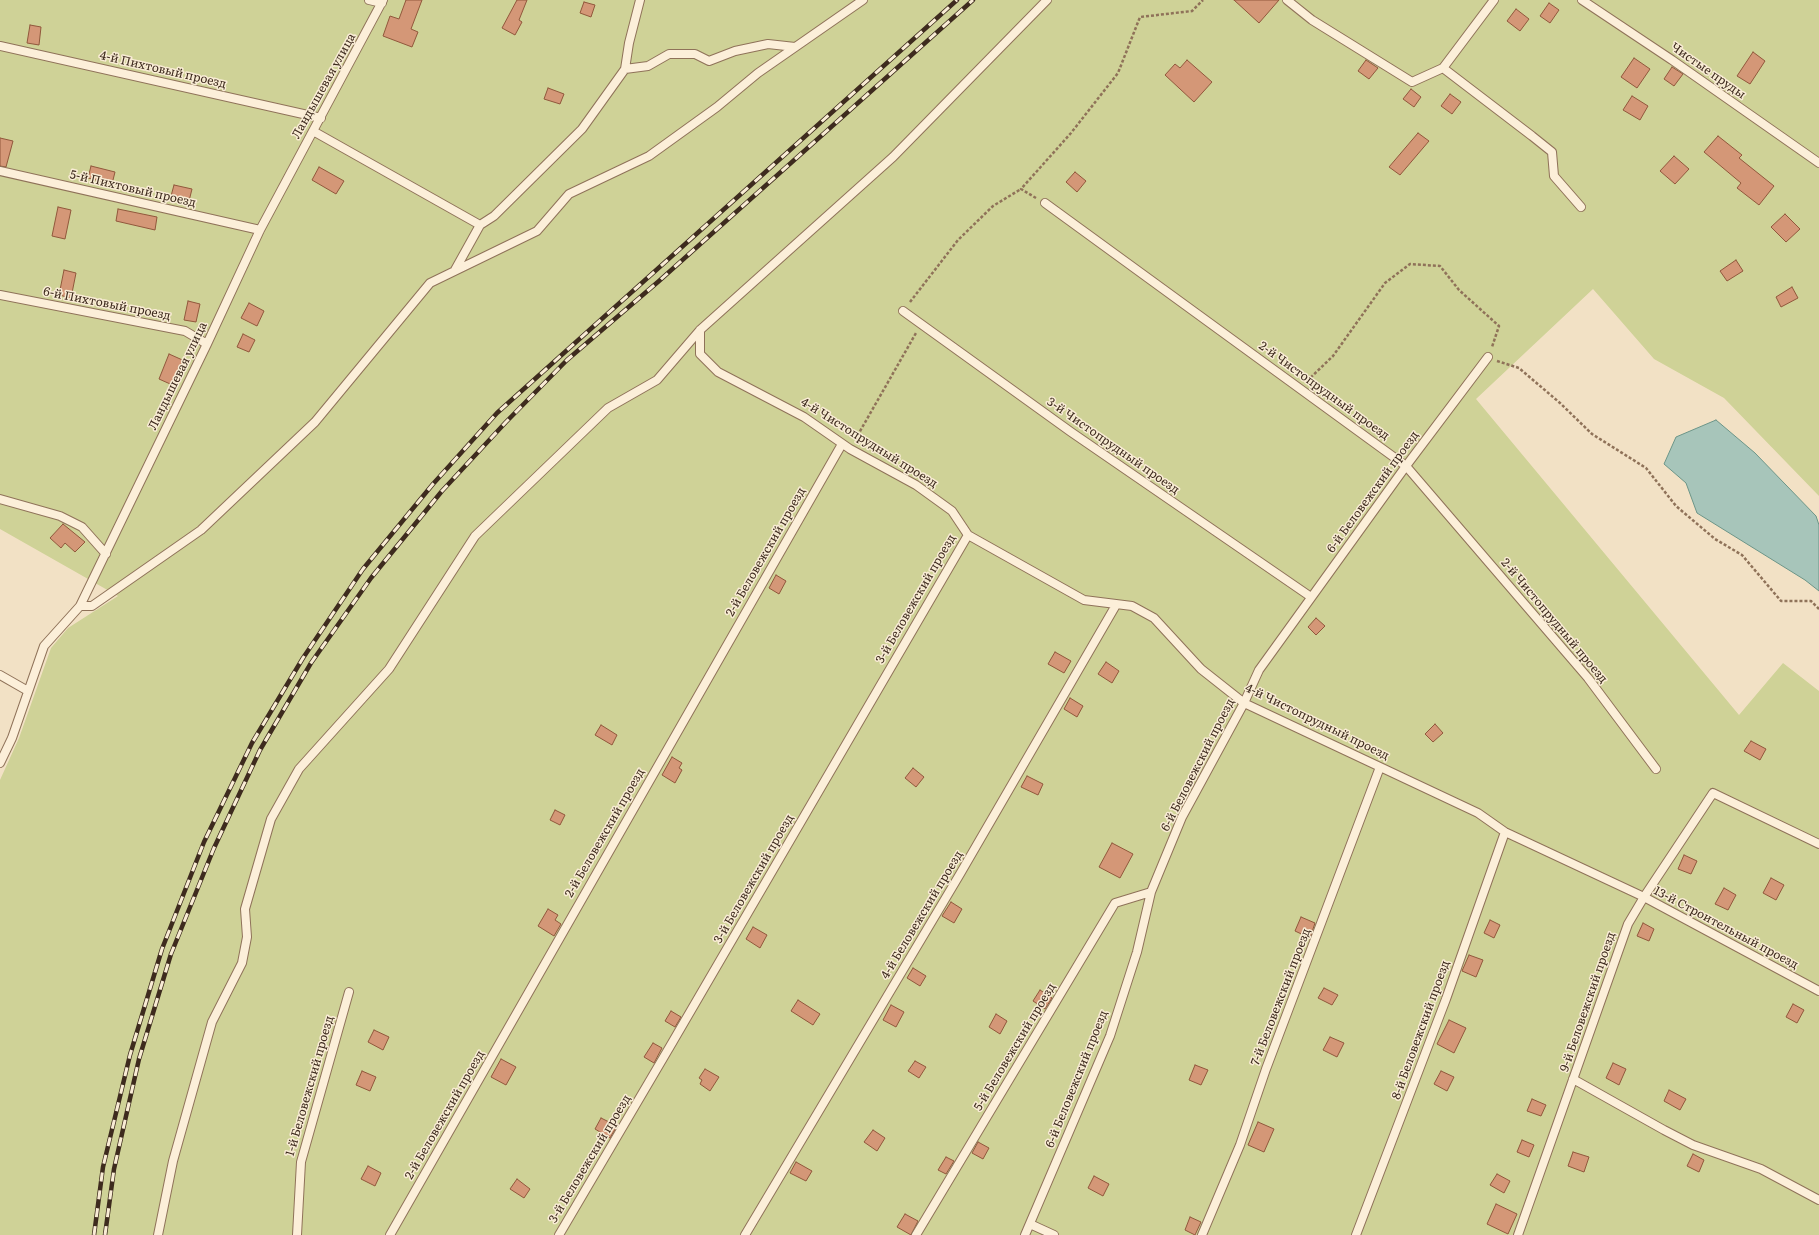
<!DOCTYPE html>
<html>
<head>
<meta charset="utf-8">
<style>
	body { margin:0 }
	canvas { display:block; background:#f2e1c5 }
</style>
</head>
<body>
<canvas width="1819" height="1235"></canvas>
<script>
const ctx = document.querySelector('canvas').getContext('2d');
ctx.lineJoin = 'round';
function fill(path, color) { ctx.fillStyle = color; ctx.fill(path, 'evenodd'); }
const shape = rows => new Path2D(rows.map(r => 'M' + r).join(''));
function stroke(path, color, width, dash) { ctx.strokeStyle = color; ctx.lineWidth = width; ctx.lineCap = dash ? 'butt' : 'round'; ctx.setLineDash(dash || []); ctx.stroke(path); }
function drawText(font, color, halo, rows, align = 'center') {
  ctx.font = font + ' Literata,serif'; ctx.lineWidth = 3; ctx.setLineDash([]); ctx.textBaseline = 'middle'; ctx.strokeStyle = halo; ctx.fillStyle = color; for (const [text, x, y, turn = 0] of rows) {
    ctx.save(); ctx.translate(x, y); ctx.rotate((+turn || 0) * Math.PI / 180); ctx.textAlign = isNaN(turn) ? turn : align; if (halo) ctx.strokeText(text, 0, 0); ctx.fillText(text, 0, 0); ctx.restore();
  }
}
const green = shape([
	[0,0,1819,0,1819,496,1724,398,1654,359,1593,289,1476,399,1739,715,1783,663,1819,691,1819,1235,0,1235,0,780,19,738,51,648,68,628,118,596,0,529]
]);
const water = shape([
	[1716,420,1755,453,1816,516,1819,525,1819,591,1805,580,1697,513,1686,483,1664,464,1676,437,1716,420]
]);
const building = shape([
	[406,0,422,0,411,29,418,32,412,47,383,36,390,16,399,19,406,0],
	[517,0,527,0,519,20,522,22,515,35,502,28,517,0],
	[1234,0,1279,0,1259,23,1234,0],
	[584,2,595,5,591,17,580,13,584,2],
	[1549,3,1559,10,1550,23,1540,16,1549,3],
	[1516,9,1529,19,1520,31,1507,21,1516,9],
	[30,25,41,27,39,45,27,43,30,25],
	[1753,52,1765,61,1750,84,1737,76,1753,52],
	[1634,58,1650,69,1637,88,1621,77,1634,58],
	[1187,60,1212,82,1194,102,1165,75,1175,64,1180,68,1187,60],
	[1366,60,1378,68,1369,79,1358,71,1366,60],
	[1672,67,1683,74,1674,86,1664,79,1672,67],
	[548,88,564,94,560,104,544,99,548,88],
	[1411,89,1421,97,1414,107,1403,99,1411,89],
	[1450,94,1461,102,1452,114,1441,106,1450,94],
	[1632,96,1648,106,1640,120,1623,110,1632,96],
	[1418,133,1429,141,1400,175,1389,167,1418,133],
	[1718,136,1742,155,1739,158,1774,186,1759,205,1737,188,1741,183,1704,152,1718,136],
	[0,138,13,141,6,167,0,166,0,138],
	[1674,156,1689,169,1675,184,1660,171,1674,156],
	[91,166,115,172,112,184,88,178,91,166],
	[319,167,344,181,336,194,312,180,319,167],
	[1075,172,1086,181,1077,192,1066,182,1075,172],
	[174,185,192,189,189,201,171,196,174,185],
	[58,207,71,210,65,239,52,236,58,207],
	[118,209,157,217,155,230,116,221,118,209],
	[1785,214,1800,229,1786,242,1771,227,1785,214],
	[1736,260,1743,271,1727,281,1720,271,1736,260],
	[64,270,76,273,71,298,59,295,64,270],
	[1792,287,1798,298,1781,307,1776,297,1792,287],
	[188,301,200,304,196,322,184,320,188,301],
	[249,303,264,311,257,326,241,318,249,303],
	[243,334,255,340,249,352,237,347,243,334],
	[169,354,187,362,177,387,159,379,169,354],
	[63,524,85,542,75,552,65,543,61,548,50,538,63,524],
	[776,575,786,581,779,594,769,588,776,575],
	[1316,618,1325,626,1316,635,1308,627,1316,618],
	[1055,652,1071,661,1064,673,1048,664,1055,652],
	[1106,662,1119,671,1112,683,1098,674,1106,662],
	[1070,698,1083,706,1077,717,1064,709,1070,698],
	[1435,724,1443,733,1433,742,1425,734,1435,724],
	[601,725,617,735,612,745,595,735,601,725],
	[1751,741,1766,749,1760,760,1744,751,1751,741],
	[672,757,682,763,679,768,682,770,675,783,662,775,672,757],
	[913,768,924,777,916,787,905,778,913,768],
	[1027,776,1043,784,1038,795,1021,787,1027,776],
	[555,810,565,815,560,825,550,820,555,810],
	[1112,843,1133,854,1120,878,1099,867,1112,843],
	[1684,855,1697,861,1691,874,1678,869,1684,855],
	[1771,878,1784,885,1776,900,1763,893,1771,878],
	[1724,888,1736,895,1728,910,1715,904,1724,888],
	[951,902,962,909,954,923,942,916,951,902],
	[548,909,558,915,555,920,561,924,554,936,538,926,548,909],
	[1301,917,1315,923,1310,938,1295,931,1301,917],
	[1490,920,1500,925,1494,938,1484,933,1490,920],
	[1643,923,1654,929,1649,941,1637,936,1643,923],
	[753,927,767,935,760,948,746,939,753,927],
	[1469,955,1483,960,1476,977,1462,971,1469,955],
	[913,968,926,976,920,986,907,978,913,968],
	[1324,988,1338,995,1332,1005,1318,998,1324,988],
	[1040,990,1052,998,1045,1009,1033,1001,1040,990],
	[798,1000,820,1014,813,1025,791,1011,798,1000],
	[1793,1004,1804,1010,1797,1023,1786,1017,1793,1004],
	[891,1005,904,1012,896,1027,883,1020,891,1005],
	[671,1011,681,1017,675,1027,665,1021,671,1011],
	[996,1014,1007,1021,1000,1034,989,1027,996,1014],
	[1449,1020,1466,1028,1454,1053,1437,1044,1449,1020],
	[374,1030,389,1037,383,1050,368,1042,374,1030],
	[1330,1037,1344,1043,1337,1057,1323,1050,1330,1037],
	[653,1043,662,1048,654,1063,644,1057,653,1043],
	[501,1059,516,1067,506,1085,491,1077,501,1059],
	[915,1061,926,1067,919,1078,908,1071,915,1061],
	[1613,1063,1626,1069,1619,1085,1606,1078,1613,1063],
	[1195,1065,1208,1070,1201,1085,1189,1080,1195,1065],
	[705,1069,719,1077,710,1091,700,1084,702,1080,699,1078,705,1069],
	[362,1071,376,1077,370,1091,356,1085,362,1071],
	[1441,1071,1454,1077,1447,1091,1434,1084,1441,1071],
	[1669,1090,1686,1099,1680,1110,1664,1101,1669,1090],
	[1532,1099,1546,1105,1541,1116,1527,1111,1532,1099],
	[601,1118,617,1126,610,1138,595,1129,601,1118],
	[1258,1122,1274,1129,1264,1152,1248,1145,1258,1122],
	[873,1130,885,1138,877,1151,864,1142,873,1130],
	[1522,1140,1534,1145,1529,1157,1517,1152,1522,1140],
	[978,1142,989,1148,983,1159,972,1153,978,1142],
	[1573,1152,1589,1157,1584,1172,1568,1166,1573,1152],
	[1693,1154,1704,1160,1699,1172,1687,1166,1693,1154],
	[946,1157,954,1161,946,1174,938,1170,946,1157],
	[796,1162,812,1171,806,1181,790,1173,796,1162],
	[368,1166,381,1173,375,1186,361,1179,368,1166],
	[1497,1174,1510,1181,1504,1193,1490,1185,1497,1174],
	[1094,1176,1109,1184,1103,1196,1088,1188,1094,1176],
	[517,1179,530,1189,524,1198,510,1189,517,1179],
	[1496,1204,1517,1214,1508,1234,1487,1224,1496,1204],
	[905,1214,918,1221,911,1235,897,1227,905,1214],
	[1190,1217,1201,1222,1195,1235,1185,1230,1190,1217]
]);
const path = shape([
	[1036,198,1021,189,1071,133,1118,73,1140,17,1192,11,1203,0],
	[910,302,958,240,993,206,1021,189],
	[1497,361,1519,368,1560,403,1592,434,1646,468,1676,506,1715,539,1742,555,1781,601,1811,601,1819,609],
	[1307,381,1333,356,1385,283,1410,264,1440,266,1459,290,1499,326,1492,347],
	[855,440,916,333]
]);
const service = shape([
	[369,0,382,3],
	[1287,0,1312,20,1412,82,1443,68,1532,136,1552,152,1554,176,1581,207],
	[1582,0,1672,60,1819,163],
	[0,46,321,118],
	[1443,68,1494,0],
	[625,69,648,66,669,54,695,54,709,61,735,51,768,44,795,47],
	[313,131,480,225,455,270],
	[0,171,260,230],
	[1045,203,1406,466,1588,678,1656,769],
	[480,225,494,216,582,129,625,69,629,43,640,0],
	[0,295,185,331,207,344],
	[903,311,1071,432,1311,597],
	[700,330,700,354,718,372,804,417,850,449,916,485,952,511,968,535,1084,600,1132,606,1154,618,1201,669,1244,703,1478,813,1505,832,1644,897,1819,991],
	[0,499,60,516,82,527,106,554],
	[80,606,92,606,201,530,315,422,430,283,537,231,569,194,649,156,717,107,758,73,863,0],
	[0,675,28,691],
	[0,763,12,738,44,646,80,606,207,344,260,230,383,0],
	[1573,1079,1664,1130,1693,1145,1761,1169,1819,1200],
	[1030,1224,1054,1235],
	[158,1235,173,1161,212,1022,242,963,247,937,245,909,271,819,299,769,389,669,475,536,608,408,657,380,700,330,893,157,1047,0],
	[297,1235,301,1162,349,992],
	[390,1235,842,444],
	[559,1235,672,1043,968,535],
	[745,1235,960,874,1116,605],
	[916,1235,1115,903,1151,892],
	[1025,1235,1110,1036,1137,952,1151,892,1182,817,1244,703,1259,670,1406,466,1488,357],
	[1202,1235,1240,1145,1266,1069,1380,767],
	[1356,1235,1446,999,1505,832],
	[1518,1235,1628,924,1644,897,1713,793,1819,844]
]);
const rail = shape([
	[94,1235,103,1167,130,1055,162,949,204,842,252,743,303,658,363,569,433,484,497,413,957,0],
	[105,1235,114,1169,139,1059,171,954,214,848,260,750,311,663,371,578,442,491,506,422,567,360,659,281,973,0]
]);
const streetNames = [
	["4-й Пихтовый проезд",163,70,13],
	["Чистые пруды",1708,71,35],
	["Ландышевая улица",324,86,-61],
	["5-й Пихтовый проезд",133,189,13],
	["6-й Пихтовый проезд",107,304,11],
	["Ландышевая улица",178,376,-64],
	["2-й Чистопрудный проезд",1324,391,36],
	["4-й Чистопрудный проезд",869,443,32],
	["3-й Чистопрудный проезд",1113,446,35],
	["6-й Беловежский проезд",1373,492,-54],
	["2-й Беловежский проезд",766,552,-60],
	["3-й Беловежский проезд",916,599,-60],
	["2-й Чистопрудный проезд",1554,621,50],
	["4-й Чистопрудный проезд",1317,722,26],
	["6-й Беловежский проезд",1198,765,-63],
	["2-й Беловежский проезд",605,833,-60],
	["3-й Беловежский проезд",754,879,-60],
	["4-й Беловежский проезд",922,915,-59],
	["13-й Строительный проезд",1726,928,28],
	["7-й Беловежский проезд",1281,997,-69],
	["9-й Беловежский проезд",1588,1002,-71],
	["8-й Беловежский проезд",1421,1030,-70],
	["5-й Беловежский проезд",1015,1047,-59],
	["6-й Беловежский проезд",1077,1079,-68],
	["1-й Беловежский проезд",310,1086,-74],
	["2-й Беловежский проезд",445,1115,-60],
	["3-й Беловежский проезд",590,1159,-59]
];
fill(green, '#cfd297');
fill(water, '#a7c5ba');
stroke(water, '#6c9588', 1);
fill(building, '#d49777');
stroke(building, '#91583c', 1);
stroke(service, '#8f7259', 10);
stroke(path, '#8f7259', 2.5, [3, 2]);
stroke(service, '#fcefd9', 8);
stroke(rail, '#3e2b1e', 4.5);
stroke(rail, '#f9ecd5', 3, [9]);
drawText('12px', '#3e2b1e', '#f9ecd5', streetNames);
</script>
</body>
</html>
